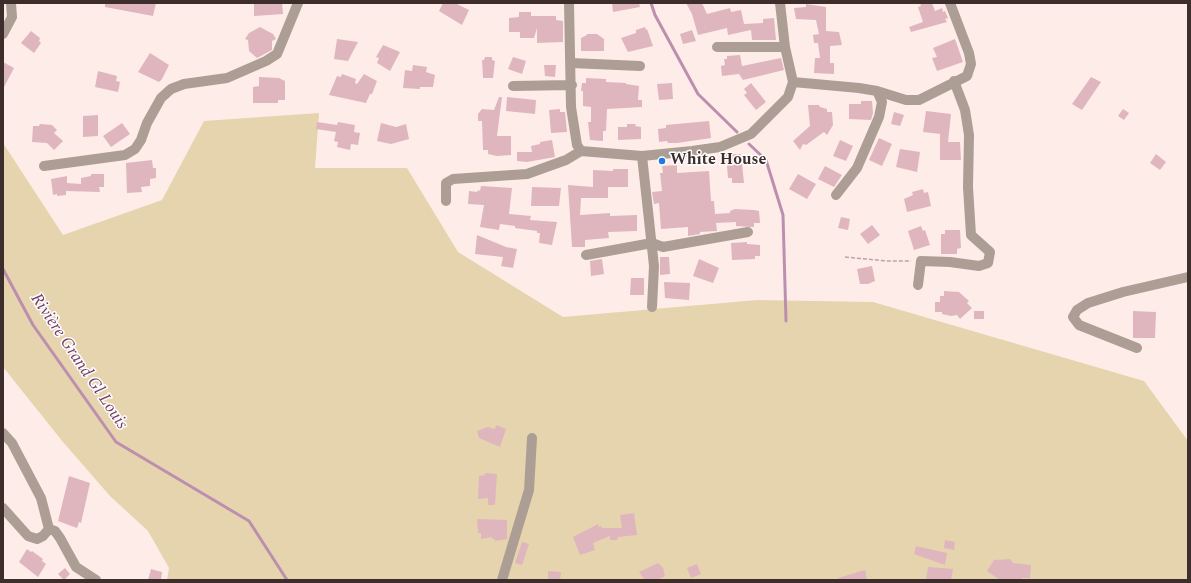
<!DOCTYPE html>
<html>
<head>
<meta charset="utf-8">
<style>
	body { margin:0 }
	#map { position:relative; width:1191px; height:583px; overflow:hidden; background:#feece9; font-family:Spectral,serif }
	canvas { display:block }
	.frame { position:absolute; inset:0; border:4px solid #3e2e2b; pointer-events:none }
</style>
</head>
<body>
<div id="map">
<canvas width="1191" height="583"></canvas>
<div class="frame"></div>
</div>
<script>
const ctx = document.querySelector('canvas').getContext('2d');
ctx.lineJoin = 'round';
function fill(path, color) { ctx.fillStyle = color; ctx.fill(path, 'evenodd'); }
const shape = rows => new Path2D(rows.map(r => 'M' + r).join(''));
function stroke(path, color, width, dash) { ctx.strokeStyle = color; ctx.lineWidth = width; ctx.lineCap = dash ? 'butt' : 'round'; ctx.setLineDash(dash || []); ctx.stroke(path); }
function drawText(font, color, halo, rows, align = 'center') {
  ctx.font = font + ' Spectral,serif'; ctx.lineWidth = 3; ctx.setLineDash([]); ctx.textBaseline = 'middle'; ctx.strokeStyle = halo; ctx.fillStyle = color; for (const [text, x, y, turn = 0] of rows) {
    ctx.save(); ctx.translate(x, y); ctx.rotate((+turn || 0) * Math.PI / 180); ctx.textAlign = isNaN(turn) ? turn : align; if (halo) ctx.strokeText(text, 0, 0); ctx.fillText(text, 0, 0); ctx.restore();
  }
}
const green = shape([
	[319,113,315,168,407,168,458,252,563,317,757,300,873,302,1144,381,1188,441,1188,580,167,580,169,568,148,531,110,496,63,442,3,367,3,143,63,235,162,200,204,121]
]);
const stream = shape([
	[651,3,655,15,698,94,737,132],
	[749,144,766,160,783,215,786,321],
	[3,269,33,325,116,442,249,521,287,580]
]);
const building = shape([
	[105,3,156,3,153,16,105,7],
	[254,3,282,3,283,14,254,16],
	[443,3,455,3,469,10,462,25,439,11],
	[612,3,639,3,640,7,613,12],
	[686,3,702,3,707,14,730,8,731,12,741,10,744,24,763,23,763,19,774,18,776,40,752,40,751,30,728,35,727,28,698,35,692,14],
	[920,3,932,3,935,11,942,8,943,12,945,11,948,18,945,19,947,22,911,32,909,27,923,22,918,7,921,6],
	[806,4,826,7,826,31,839,32,842,45,830,46,830,63,834,63,834,74,814,73,815,58,820,58,818,43,814,43,813,35,819,34,816,20,796,19,794,8,806,7],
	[519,12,531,12,531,16,556,16,556,20,563,21,563,42,537,43,537,28,534,38,520,38,520,32,509,32,509,18,519,17],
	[260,27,273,34,276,39,272,41,272,50,257,58,249,51,248,40,245,39,249,33],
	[645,27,646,30,647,29,653,46,628,52,621,38,636,33,636,30],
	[692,30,696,41,683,44,680,34],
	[31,31,40,38,39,41,41,43,34,53,21,43],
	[587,34,597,34,604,39,604,51,581,51,581,38,587,35],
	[337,39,358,42,348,61,334,59],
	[955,39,963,62,937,71,932,58,937,57,933,48],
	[383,45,400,52,390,71,377,63,379,58,376,57],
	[150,53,169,65,162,79,159,82,138,72],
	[740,55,742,66,781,58,784,70,743,80,739,74,722,76,721,66,725,65,724,59,727,59,727,56],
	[485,57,492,57,492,60,495,61,493,78,483,78,482,60,484,60],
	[513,57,526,61,522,74,508,69],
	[3,62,14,68,3,89],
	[413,65,427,67,426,72,435,75,433,87,420,87,420,89,403,88,405,70,412,71],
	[544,65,556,65,555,77,545,76],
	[98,71,117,76,116,81,120,82,118,92,95,87],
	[342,74,356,79,355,83,357,84,364,74,377,81,372,94,370,94,366,103,329,95,337,76,341,77],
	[259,77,279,78,285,81,285,100,278,100,278,103,253,103,253,87,259,86],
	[1091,77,1101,82,1082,110,1072,104],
	[586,78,606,79,606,82,626,83,626,84,639,86,638,100,642,100,642,107,607,109,606,131,603,131,603,141,590,140,588,122,591,122,591,107,583,106,583,91,581,91,582,83,586,83],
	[672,83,673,99,659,100,657,84],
	[751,83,766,102,756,110,744,95,747,93,744,89],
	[499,97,502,97,497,136,511,136,511,155,497,156,488,154,488,150,483,150,482,121,478,121,478,114,482,109,494,110],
	[507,97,536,100,535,114,506,111],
	[861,101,872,101,873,113,871,120,849,119,849,104,861,104],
	[808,105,819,105,820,107,827,109,827,112,832,112,833,125,827,135,824,132,806,145,803,144,800,150,793,141,810,126],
	[560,109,560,112,565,112,567,132,551,133,549,110],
	[1123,109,1129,113,1124,120,1118,116],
	[926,111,951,114,948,142,960,142,961,160,940,160,940,134,923,132],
	[894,112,904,115,900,126,891,124],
	[98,115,98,136,83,137,83,116],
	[709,121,711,138,677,143,668,143,667,141,659,142,658,129,666,128,666,125],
	[317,122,337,125,338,122,355,125,354,132,360,133,358,145,351,144,350,150,337,147,338,142,334,141,336,132,316,129],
	[122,123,130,134,111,147,103,136],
	[381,123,396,127,406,124,409,139,391,144,377,141],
	[40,124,52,125,57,130,54,133,63,141,54,150,47,143,32,142,33,126,39,126],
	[627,124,636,124,635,126,641,127,641,139,618,140,618,127,627,127],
	[879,138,892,144,882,166,869,160],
	[552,140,555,157,527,162,517,161,517,152,532,152,531,146,540,144,540,142],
	[840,140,853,146,846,161,833,156],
	[900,149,920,152,917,172,896,167],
	[726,154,741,154,744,183,732,183,732,178,728,178],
	[1156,154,1166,162,1160,170,1150,163],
	[152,160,153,168,156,168,156,178,150,179,150,186,141,187,142,192,127,193,126,163],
	[677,165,677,173,709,171,711,201,714,201,715,214,730,213,730,211,735,209,754,210,759,211,760,223,754,223,754,227,751,227,736,226,736,222,716,223,717,231,700,232,700,234,688,236,688,227,661,229,659,203,654,204,652,192,662,191,660,173,663,173,662,166],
	[825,166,842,175,834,187,818,179],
	[613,169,628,169,628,187,608,187,608,198,581,198,580,215,610,213,610,216,637,215,637,231,608,232,609,238,585,240,585,247,572,247,568,185,593,187,593,170,613,171],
	[91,174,104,174,104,187,99,187,100,192,66,191,66,195,57,196,57,194,53,195,51,179,67,176,67,183,81,184,81,178,91,176],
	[798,174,816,184,807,199,789,189],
	[481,186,512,188,509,214,531,216,530,220,557,222,552,245,539,243,540,233,537,233,537,231,515,228,515,226,500,224,499,230,480,227,484,205,468,204,469,191,477,192,478,190,480,191],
	[532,187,561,188,559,206,531,206],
	[923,189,924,193,928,192,931,206,907,212,904,199,913,195,912,192],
	[841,217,850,219,848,230,838,228],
	[872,225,880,235,868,244,860,234],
	[921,226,923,231,925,230,930,245,914,250,908,231],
	[945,230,960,230,961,248,957,249,957,254,941,254,941,234,945,234],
	[477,235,506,247,517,249,513,268,501,266,503,257,475,254],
	[747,242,747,244,760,245,760,256,755,256,755,259,732,260,731,243],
	[660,257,669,257,670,274,660,275],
	[602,259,604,274,591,276,590,261],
	[699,259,719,268,713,283,693,276],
	[872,266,875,281,868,284,860,284,857,269],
	[631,278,644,278,644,295,630,295],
	[664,282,690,283,689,300,665,298],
	[944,291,959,292,969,301,967,303,972,308,960,319,957,315,951,316,942,314,942,312,935,312,935,302,940,302,940,296,944,296],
	[974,311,984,311,984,319,974,319],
	[1133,311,1156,312,1155,338,1133,338],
	[496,425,506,429,500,447,479,438,477,431,488,427,495,429],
	[485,473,497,474,495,505,488,505,488,498,478,499,479,476,485,475],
	[69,476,90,483,81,523,79,522,77,528,58,521],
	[634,513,637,535,618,537,617,540,610,540,610,536,593,543,595,550,580,555,573,537,598,524,599,527,601,526,602,528,622,528,620,515],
	[477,519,507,520,507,539,495,541,495,539,492,539,492,537,481,539,481,533,478,533],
	[945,540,955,542,954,550,944,548],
	[522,542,529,544,522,565,515,563],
	[916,546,947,553,945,565,914,554],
	[27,549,31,552,32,551,43,559,42,561,46,564,38,577,19,562],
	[1010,559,1013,563,1031,565,1030,578,1022,578,1022,580,1000,580,987,571,994,560],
	[658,563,663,568,665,576,658,580,645,580,639,572],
	[697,564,701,574,691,578,687,568],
	[928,567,953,569,951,580,926,580],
	[65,568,70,574,64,580,58,574],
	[151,569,162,572,161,580,148,580],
	[865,570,867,580,838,580,838,578],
	[548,571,561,572,560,580,548,580]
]);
const path = shape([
	[845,257,887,261,911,261]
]);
const minor = shape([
	[569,3,571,107,577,145,581,151],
	[3,34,12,17,11,3],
	[717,47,785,47],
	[571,63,640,66],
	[793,82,859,88,877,91,882,102,879,117,857,168,836,195],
	[513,86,572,85],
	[877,91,906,100,919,100,967,76,971,64,969,53,950,3],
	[642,156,654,266,652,307],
	[44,166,125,155,135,149,141,140,147,123,161,98,171,89,184,84,227,78,266,61,277,54,298,3],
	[446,201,446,183,453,179,527,174,566,160,581,151,642,156,692,151,720,147,751,134,788,97,793,82,785,47,780,3],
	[586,255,652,243,663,247,748,232],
	[918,285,921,261,950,262,979,266,988,263,990,252,971,235,968,187,969,135,965,110,954,81],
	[1137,348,1079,325,1073,317,1077,310,1088,303,1123,292,1188,277],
	[3,433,12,443,41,498,49,529,43,536,37,539,28,536,3,508],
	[49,529,55,531,60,538,76,567,96,580],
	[502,580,529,490,532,438]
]);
const markers = [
	[662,161,4,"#1f79e3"]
];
const poiNames = [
	["White House",670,161]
];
const waterNames = [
	["Rivière Grand Gl Louis",78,362,56]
];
fill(green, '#e6d4ae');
stroke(stream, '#bc8faf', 3);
fill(building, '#dfb6be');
stroke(path, '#b8a6a3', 1.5, [4, 2]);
stroke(minor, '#ac9e94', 10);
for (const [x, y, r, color] of markers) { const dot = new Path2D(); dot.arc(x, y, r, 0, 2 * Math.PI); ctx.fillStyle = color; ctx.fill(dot); stroke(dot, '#fefefe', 1.5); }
drawText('bold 16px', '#3e2e2b', '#fefefe', poiNames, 'left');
drawText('italic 17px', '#763d68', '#fefefe', waterNames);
</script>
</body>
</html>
